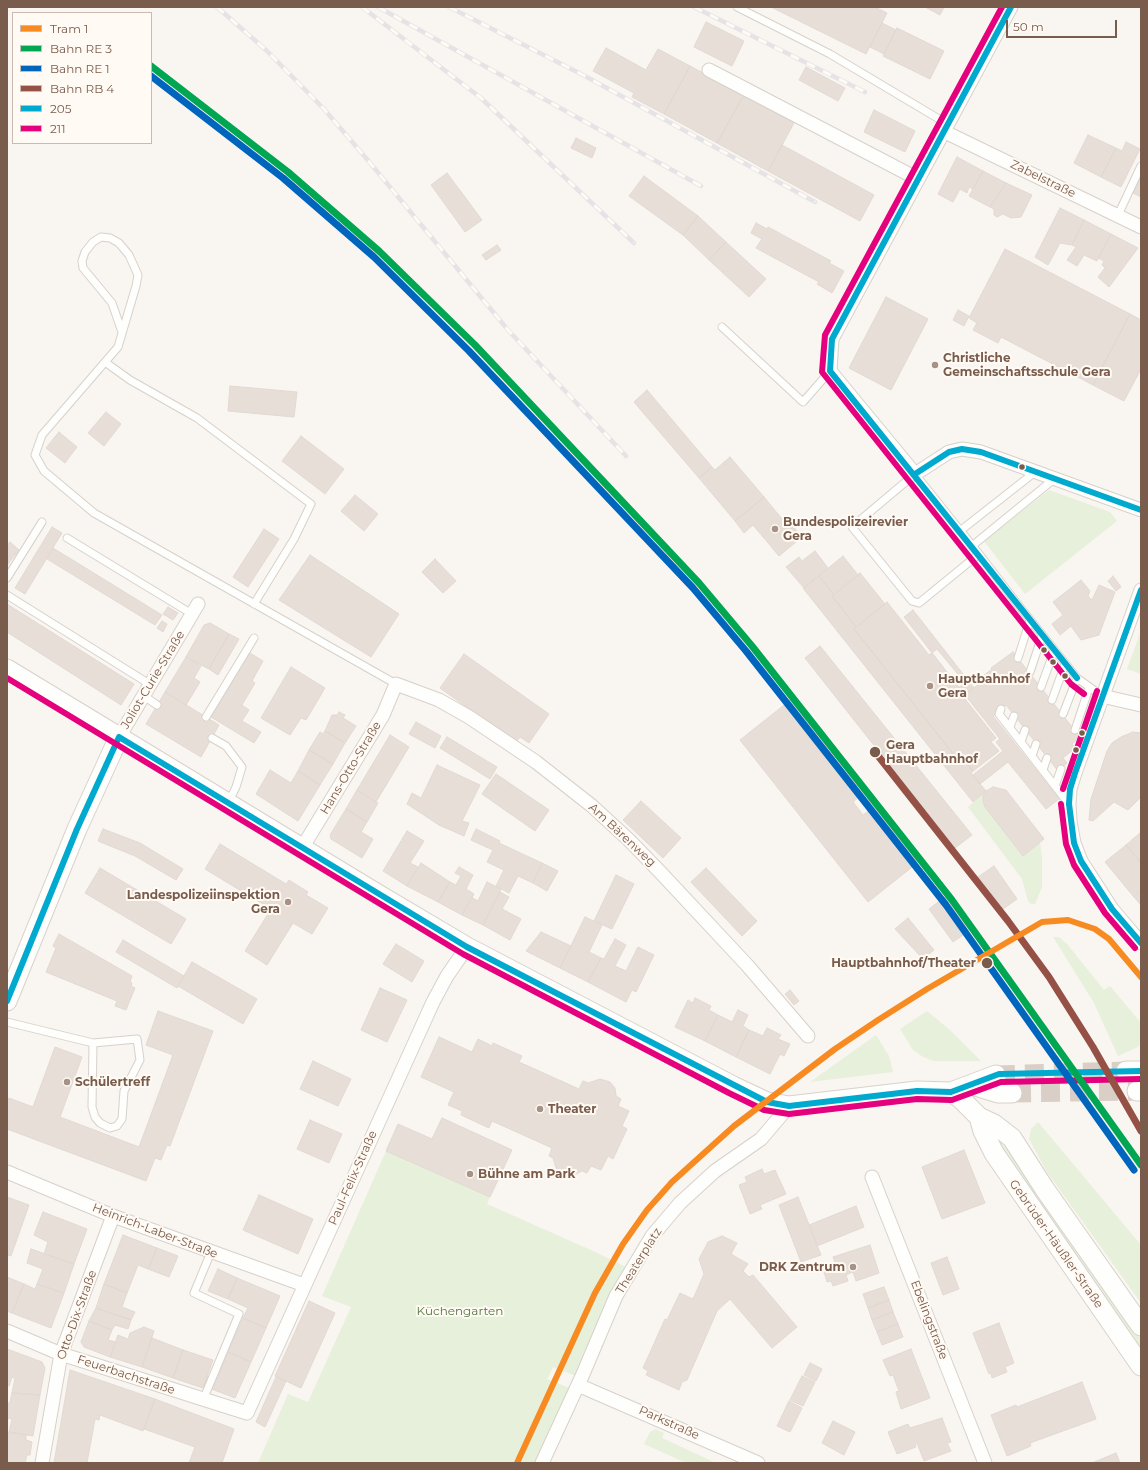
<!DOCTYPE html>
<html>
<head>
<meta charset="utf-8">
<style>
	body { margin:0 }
	#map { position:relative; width:1148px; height:1470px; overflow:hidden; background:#f9f5f0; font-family:Montserrat,sans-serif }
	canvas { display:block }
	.frame { position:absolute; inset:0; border:8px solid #7a5c4d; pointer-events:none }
	.legend { position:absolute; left:12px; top:12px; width:140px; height:132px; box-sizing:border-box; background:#fffaf3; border:1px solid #cabbb1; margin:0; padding:5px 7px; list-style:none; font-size:12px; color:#7a5c4d }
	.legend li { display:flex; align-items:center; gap:8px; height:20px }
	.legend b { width:20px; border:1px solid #cabbb1 }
	.scale { position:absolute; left:1006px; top:20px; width:111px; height:18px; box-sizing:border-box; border:2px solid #7a5c4d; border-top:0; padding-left:5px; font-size:12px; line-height:14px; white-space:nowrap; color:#7a5c4d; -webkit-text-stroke:3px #fffaf3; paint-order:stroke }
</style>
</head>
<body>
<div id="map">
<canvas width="1148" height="1470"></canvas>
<div class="frame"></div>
<ul class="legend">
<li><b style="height:5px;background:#f78a21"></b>Tram 1</li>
<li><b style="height:5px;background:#00a651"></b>Bahn RE 3</li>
<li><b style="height:5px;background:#0065bd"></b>Bahn RE 1</li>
<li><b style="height:5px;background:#965146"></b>Bahn RB 4</li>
<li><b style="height:5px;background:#00a9ce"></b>205</li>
<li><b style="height:5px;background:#e5007d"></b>211</li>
</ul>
<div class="scale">50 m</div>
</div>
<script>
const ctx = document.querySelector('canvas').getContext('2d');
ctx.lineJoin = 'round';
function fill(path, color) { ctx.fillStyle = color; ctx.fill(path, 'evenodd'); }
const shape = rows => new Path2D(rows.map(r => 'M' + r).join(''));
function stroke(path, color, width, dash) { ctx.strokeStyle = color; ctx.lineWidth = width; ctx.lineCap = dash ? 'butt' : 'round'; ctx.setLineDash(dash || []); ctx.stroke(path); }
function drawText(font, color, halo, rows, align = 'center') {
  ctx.font = font + ' Montserrat,sans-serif'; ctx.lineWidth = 4; ctx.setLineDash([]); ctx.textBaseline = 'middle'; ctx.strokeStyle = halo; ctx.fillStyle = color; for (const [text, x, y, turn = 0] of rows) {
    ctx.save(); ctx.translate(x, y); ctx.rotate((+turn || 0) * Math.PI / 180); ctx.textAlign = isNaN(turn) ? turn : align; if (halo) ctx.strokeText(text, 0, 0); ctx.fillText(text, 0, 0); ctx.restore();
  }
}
const green = shape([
	[1049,490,1110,512,1117,521,1025,594,984,541],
	[1141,631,1141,674,1127,669],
	[986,791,983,801,985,807,1023,855,1040,842,1042,858,1042,887,1035,904,1031,904,1028,901,1022,879,968,807],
	[1053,937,1059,937,1067,944,1104,990,1110,986,1141,1023,1141,1043,1138,1047,1118,1056,1094,1003],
	[927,1011,951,1031,981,1061,934,1061,923,1057,913,1050,900,1029],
	[876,1035,889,1056,893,1072,810,1082],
	[1038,1122,1141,1245,1141,1303,1047,1172,1029,1139,1031,1129],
	[1000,1140,1141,1339,1141,1353,1041,1210,998,1141],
	[386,1151,490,1197,487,1204,593,1251,626,1267,576,1376,553,1367,550,1374,547,1379,570,1388,536,1463,258,1463,288,1394,308,1402,351,1307,322,1296],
	[656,1429,664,1433,662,1438,716,1463,686,1463,644,1444,650,1432]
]);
const building = shape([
	[771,7,875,7,887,13,866,54,771,7],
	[925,7,944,7,940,15,925,7],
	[706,22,744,41,732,66,694,47,706,22],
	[882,23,896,30,884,54,870,47,882,23],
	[897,28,944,51,930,79,883,56,897,28],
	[606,48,646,70,658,49,690,66,664,114,632,97,634,93,593,71,606,48],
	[690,66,744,95,717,143,664,114,690,66],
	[806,67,845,88,838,101,799,80,806,67],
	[744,95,794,123,768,171,717,143,744,95],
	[874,110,915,131,905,152,864,132,874,110],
	[1088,135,1116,148,1101,177,1074,163,1088,135],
	[576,138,596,148,592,158,571,148,576,138],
	[1126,142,1140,149,1121,187,1101,177,1116,148,1122,151,1126,142],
	[782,145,874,195,860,221,768,171,782,145],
	[957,157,983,171,973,189,969,187,967,193,960,189,953,202,938,194,957,157],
	[983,171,1006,183,990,207,969,196,983,171],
	[447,173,482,220,465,232,431,185,447,173],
	[644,176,698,216,683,235,629,196,644,176],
	[1141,177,1141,197,1133,193,1141,177],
	[1006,183,1032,195,1021,217,1011,218,1003,214,997,217,994,215,994,209,990,207,1006,183],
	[1060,208,1084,220,1072,245,1060,243,1048,265,1035,257,1060,208],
	[698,216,726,242,709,260,683,235,698,216],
	[1084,220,1111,234,1097,261,1084,255,1077,266,1067,260,1076,247,1072,245,1084,220],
	[756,223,767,229,768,227,831,261,829,263,844,271,832,293,817,284,819,282,756,248,762,239,751,233,756,223],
	[1111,234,1138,248,1109,287,1098,277,1105,268,1102,265,1104,261,1098,258,1111,234],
	[726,242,766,279,749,297,709,260,726,242],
	[497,245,501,250,486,260,482,255,497,245],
	[1005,249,1130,314,1093,385,1001,337,998,343,973,330,977,323,969,318,1005,249],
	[886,297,928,319,891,390,849,368,886,297],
	[958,310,969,316,964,326,953,320,958,310],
	[1130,314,1141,320,1141,369,1124,401,1093,385,1130,314],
	[230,386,297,392,294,417,228,411,230,386],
	[647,390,712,467,699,478,634,402,647,390],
	[106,412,121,424,104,446,88,433,106,412],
	[59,432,77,447,65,463,46,448,59,432],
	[301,436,344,469,325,494,282,461,301,436],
	[730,457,764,497,735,521,699,478,712,467,715,470,730,457],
	[355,495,378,514,364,531,341,511,355,495],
	[764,497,787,525,790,523,802,537,779,556,753,525,744,533,735,521,764,497],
	[52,527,62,533,25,594,15,588,52,527],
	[264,529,279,539,248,587,233,577,264,529],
	[10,542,19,550,7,565,7,546,10,542],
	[53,548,162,615,155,625,47,559,53,548],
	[815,551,828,568,804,588,786,567,799,557,802,561,815,551],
	[310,555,399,614,371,657,279,600,310,555],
	[843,556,858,575,834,595,819,576,843,556],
	[435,559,456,581,443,593,422,572,435,559],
	[860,573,885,604,856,627,832,596,860,573],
	[819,576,834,595,832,596,856,627,854,629,962,765,966,762,973,771,971,773,986,791,973,802,803,588,819,576],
	[1113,576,1121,587,1116,591,1108,581,1113,576],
	[1081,580,1090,591,1088,596,1092,600,1099,585,1115,592,1099,635,1081,640,1071,626,1060,635,1052,624,1063,615,1053,602,1081,580],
	[887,602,929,655,937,649,952,667,965,683,957,689,996,738,991,742,999,751,973,771,966,762,962,765,854,629,887,602],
	[7,604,134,684,121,705,7,632,7,604],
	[168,607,178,613,173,620,163,614,168,607],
	[913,610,974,688,965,695,904,617,913,610],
	[162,621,167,624,163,632,157,628,162,621],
	[210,623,229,634,209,669,186,657,204,625,210,623],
	[229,634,239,639,218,675,209,669,229,634],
	[820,646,972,835,955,848,805,658,820,646],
	[1013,652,1080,737,1072,744,1075,748,1063,758,1067,763,1058,771,1006,705,993,716,1059,799,1046,809,1008,762,980,784,973,775,1003,751,996,742,1000,739,965,695,985,679,983,676,992,669,991,668,1013,652],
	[250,653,263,661,252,681,255,683,242,705,249,710,242,721,261,732,254,743,211,717,250,653],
	[464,654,549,714,529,743,520,737,516,742,440,688,464,654],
	[186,657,201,666,194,678,200,682,186,705,165,692,186,657],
	[291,667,325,688,306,720,301,718,290,735,261,718,291,667],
	[165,692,219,725,201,757,146,724,165,692],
	[793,698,921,860,868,902,740,740,793,698],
	[339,712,345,715,343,718,356,726,345,743,325,731,332,715,337,715,339,712],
	[416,722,441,736,435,748,409,734,416,722],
	[325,731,345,743,333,764,309,750,320,732,323,734,325,731],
	[1133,732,1141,733,1141,797,1128,810,1114,802,1093,821,1089,820,1091,799,1107,751,1112,743,1121,737,1133,732],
	[390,735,409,747,376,802,357,790,390,735],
	[447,737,497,767,490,779,440,748,447,737],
	[309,750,333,764,320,785,298,771,309,750],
	[437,765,480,785,462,821,469,823,464,836,439,825,407,804,412,793,421,798,437,765],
	[270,770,291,783,298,771,320,785,298,821,256,794,270,770],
	[496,774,549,810,535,831,482,794,496,774],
	[993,787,1006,790,1044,839,1023,856,985,807,983,801,983,795,986,791,993,787],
	[357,790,378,803,367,822,346,809,357,790],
	[860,796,871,809,863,815,853,802,860,796],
	[641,801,681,838,663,858,623,820,641,801],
	[346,809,367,822,361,832,373,839,362,858,331,839,330,835,346,809],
	[103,829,140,843,183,869,176,880,135,856,98,841,103,829],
	[476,829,500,841,499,843,542,863,533,883,518,876,509,893,496,886,504,870,487,862,493,850,471,840,476,829],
	[407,831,424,841,410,863,418,867,407,886,383,871,407,831],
	[1141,832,1141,863,1126,845,1141,832],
	[220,844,286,884,289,880,308,892,306,895,328,908,312,934,293,923,267,965,245,951,271,909,205,869,220,844],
	[1126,845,1141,863,1141,890,1134,897,1105,862,1126,845],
	[421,863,450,882,438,902,407,886,421,863],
	[542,863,558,871,547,891,533,883,542,863],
	[994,866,1017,899,1003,909,978,877,994,866],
	[459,867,473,875,466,889,474,894,462,915,438,902,450,882,456,885,461,876,455,873,459,867],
	[100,868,186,919,171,944,85,893,100,868],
	[706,868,757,921,742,936,691,882,706,868],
	[616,875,634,884,612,929,594,921,616,875],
	[487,882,501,889,483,925,462,915,471,897,478,901,487,882],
	[1141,890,1141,905,1134,897,1141,890],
	[500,892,509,897,502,909,521,919,510,940,483,925,500,892],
	[946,896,970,930,953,942,929,909,946,896],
	[585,917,602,925,589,952,601,958,588,982,560,968,585,917],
	[908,918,934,950,923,959,895,929,908,918],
	[541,932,571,946,560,968,526,951,541,932],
	[59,934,132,976,130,982,132,983,131,986,135,988,126,1010,115,1006,117,1001,46,972,56,948,53,946,59,934],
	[615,939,626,945,615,966,626,971,638,947,654,955,636,992,632,990,626,1002,588,982,601,958,604,959,615,939],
	[123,940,184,976,177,988,116,952,123,940],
	[396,944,424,961,412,982,383,964,396,944],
	[192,962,257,999,243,1024,178,986,192,962],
	[380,988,407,1000,387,1042,361,1030,380,988],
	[790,990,799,1001,794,1005,785,994,790,990],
	[695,998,711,1006,709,1010,718,1015,705,1041,675,1027,688,1000,693,1003,695,998],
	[738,1010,748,1015,743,1026,749,1030,736,1057,705,1041,718,1015,732,1022,738,1010],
	[158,1011,213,1031,170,1146,167,1145,161,1160,155,1158,146,1181,7,1129,7,1103,9,1098,33,1107,55,1047,82,1057,60,1117,139,1147,173,1055,146,1045,158,1011],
	[767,1028,781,1035,778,1039,790,1044,784,1056,780,1054,770,1074,736,1057,749,1030,763,1036,767,1028],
	[439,1037,472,1052,478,1039,492,1046,493,1043,522,1056,519,1062,579,1089,583,1081,588,1083,600,1079,610,1082,615,1088,616,1096,621,1099,618,1106,629,1111,622,1126,627,1129,613,1159,608,1156,601,1170,591,1166,587,1173,582,1171,572,1176,564,1176,557,1171,553,1158,549,1156,552,1148,492,1121,489,1128,461,1115,462,1111,448,1105,454,1092,421,1077,439,1037],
	[313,1061,351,1079,338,1106,300,1089,313,1061],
	[442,1118,512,1150,490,1197,386,1151,398,1124,432,1139,442,1118],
	[310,1120,342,1134,329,1163,297,1149,310,1120],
	[964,1150,985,1203,942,1219,922,1167,964,1150],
	[762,1169,764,1174,775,1170,786,1194,760,1205,762,1209,750,1214,739,1185,747,1182,745,1177,762,1169],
	[259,1195,313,1219,298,1254,243,1230,259,1195],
	[7,1197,29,1205,11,1256,7,1255,7,1197],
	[798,1197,821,1255,801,1262,779,1205,798,1197],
	[856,1206,864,1227,817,1246,809,1225,856,1206],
	[43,1212,87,1229,74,1264,44,1254,48,1242,34,1235,43,1212],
	[123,1235,157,1248,148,1269,138,1265,127,1293,104,1284,123,1235],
	[722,1236,737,1243,731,1254,748,1264,743,1271,749,1277,753,1275,797,1327,772,1348,730,1299,717,1311,687,1380,682,1382,679,1390,646,1375,648,1371,643,1368,665,1319,667,1320,680,1293,693,1299,704,1274,699,1259,708,1242,722,1236],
	[870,1245,879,1273,856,1281,853,1272,846,1275,848,1281,833,1286,831,1281,827,1282,823,1269,836,1265,833,1257,870,1245],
	[157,1248,178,1256,169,1277,148,1269,157,1248],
	[31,1249,74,1264,64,1293,37,1284,43,1269,27,1263,31,1249],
	[947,1257,959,1289,943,1295,931,1263,947,1257],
	[218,1269,237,1278,228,1299,208,1291,218,1269],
	[7,1277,24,1284,12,1313,7,1311,7,1277],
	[237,1278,280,1296,266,1328,243,1318,248,1308,228,1299,237,1278],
	[24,1284,35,1289,37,1284,64,1293,51,1328,12,1313,24,1284],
	[104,1284,127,1293,122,1307,135,1312,131,1320,96,1308,104,1284],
	[884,1287,889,1300,868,1308,863,1294,884,1287],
	[889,1300,893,1312,872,1320,868,1308,889,1300],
	[309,1301,335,1313,301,1388,275,1376,309,1301],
	[96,1308,131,1320,128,1329,115,1325,112,1330,89,1321,96,1308],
	[893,1312,898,1324,877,1332,872,1320,893,1312],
	[243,1318,266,1328,251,1362,228,1352,243,1318],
	[89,1321,112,1330,108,1340,116,1342,110,1357,84,1347,81,1342,89,1321],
	[999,1323,1014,1363,1005,1367,1007,1372,992,1378,991,1373,989,1374,973,1333,999,1323],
	[898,1324,903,1337,882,1345,877,1332,898,1324],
	[144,1327,154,1331,142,1367,110,1357,118,1335,128,1339,130,1333,144,1327],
	[152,1338,183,1350,173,1378,142,1367,152,1338],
	[7,1349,42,1362,45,1368,40,1395,12,1393,15,1378,12,1377,9,1386,7,1385,7,1349],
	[911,1349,930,1398,901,1409,896,1392,899,1391,893,1375,890,1376,883,1360,911,1349],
	[183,1350,213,1360,203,1388,173,1378,183,1350],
	[228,1352,251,1362,235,1398,204,1386,207,1376,217,1379,228,1352],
	[810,1363,822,1369,816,1381,804,1375,810,1363],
	[70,1370,155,1399,143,1431,100,1415,99,1420,95,1419,87,1463,54,1463,70,1370],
	[802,1376,815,1382,803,1406,790,1400,802,1376],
	[276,1377,286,1381,265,1427,256,1422,276,1377],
	[1082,1382,1096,1419,1030,1443,1031,1446,1007,1456,991,1415,1016,1405,1017,1407,1082,1382],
	[12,1393,40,1395,33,1436,9,1432,12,1419,7,1418,7,1403,10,1403,12,1393],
	[155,1399,234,1429,222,1463,189,1463,195,1447,144,1429,155,1399],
	[789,1401,802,1408,790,1432,777,1426,789,1401],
	[942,1418,951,1442,947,1443,951,1451,924,1461,917,1443,915,1443,916,1447,897,1454,888,1432,908,1424,910,1428,942,1418],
	[833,1421,855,1432,844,1455,822,1443,833,1421],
	[9,1432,26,1435,26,1440,32,1442,30,1455,27,1455,25,1463,7,1463,7,1438,9,1432],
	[1116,1453,1120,1463,1092,1463,1116,1453]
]);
const secondaryTunnel = shape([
	[996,1075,1126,1071],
	[1012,1093,1137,1091]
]);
const lane = shape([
	[737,7,830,54,949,125],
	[1118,215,1141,166],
	[722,327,803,402,830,371],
	[122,332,112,303,83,268,82,261,85,252,93,242,101,237,110,238,119,243,129,255,138,275,136,286,118,347,42,435,35,455,44,471,94,513,396,684],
	[105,362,130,380,197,418,311,504,294,539,254,604],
	[960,531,1035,472],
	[67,538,192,614],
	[972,546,1054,479],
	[979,554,919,603,912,601,852,527,915,474,979,554,1019,606,1077,678,1102,696],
	[7,578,42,522],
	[7,595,151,685],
	[1018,658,1030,620],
	[1030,672,1042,636],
	[1041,687,1054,651],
	[144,696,157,705],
	[1052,700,1065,664],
	[1001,709,999,714,1069,804],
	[1063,714,1077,678],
	[206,717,254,638],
	[1010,727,1014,716],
	[1075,730,1089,688],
	[212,738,226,746,242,767,236,787,228,803],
	[1021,742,1025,730],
	[1032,756,1036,744],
	[1043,770,1047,758],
	[1055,786,1061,769],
	[7,1022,93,1043,137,1039,140,1060,124,1091,122,1119,117,1126,110,1128,100,1123,95,1117,92,1107,93,1043],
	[203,1400,239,1314,194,1293,211,1252]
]);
const street = shape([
	[1011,7,832,339,830,371,915,474,949,452,962,449,981,452,1141,510],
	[709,70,918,179],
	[945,132,1141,227],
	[1141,590,1075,773,1070,789,1069,804,1070,821,1074,843,1081,861,1112,909,1141,943],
	[1102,696,1141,705],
	[119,737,198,604],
	[302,848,383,715,396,684,439,700,469,717,536,762,592,806,629,840,661,873,747,965,808,1036],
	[7,1172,113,1216,304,1285],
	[872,1177,985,1463],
	[7,1331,61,1354,247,1413,433,1002,447,976,467,947],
	[578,1385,758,1463],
	[42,1463,61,1354,113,1216],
	[542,1463,583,1374,616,1296,652,1236,680,1203,715,1171,761,1139,789,1106]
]);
const secondary = shape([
	[7,669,381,896,467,947,733,1086,767,1102,789,1106,917,1091,951,1092,996,1075],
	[7,1001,77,829,119,737],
	[1126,1071,1141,1071],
	[972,1085,998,1093,1012,1093],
	[1137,1091,1141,1091],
	[951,1092,961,1099,979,1117,994,1124,1012,1138,1044,1188,1141,1326],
	[979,1117,983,1131,994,1153,1141,1366]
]);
const rail = shape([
	[217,7,266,50,324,109,366,158,508,330,626,456],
	[362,7,481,98,634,243],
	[378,7,701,186],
	[449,7,583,75,815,202],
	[694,7,865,92]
]);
const bus1 = shape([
	[1011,7,832,339,830,371,1077,678],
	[915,474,949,452,962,449,981,452,1141,510],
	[1141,590,1075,773,1070,789,1069,804,1074,843,1081,861,1112,909,1141,943],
	[119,737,467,947,767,1102,789,1106,917,1091,951,1092,999,1074,1141,1071],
	[7,1001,77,829,119,737]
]);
const bus2 = shape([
	[1002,7,825,335,822,372,1059,669,1071,684,1084,694],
	[7,678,463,954,729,1093,764,1110,789,1114,917,1099,952,1100,1001,1082,1141,1079],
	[1063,789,1097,691],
	[1061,804,1066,844,1074,865,1105,913,1135,948]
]);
const rail1 = shape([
	[151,66,288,172,379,251,475,345,699,583,752,646,952,900,1141,1165]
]);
const rail2 = shape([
	[151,76,283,178,374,257,469,351,693,588,746,651,946,905,1134,1170]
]);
const rail3 = shape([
	[875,752,1008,921,1049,977,1093,1047,1141,1131]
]);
const tram1 = shape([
	[517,1463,595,1293,623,1244,647,1210,672,1182,734,1126,835,1049,878,1020,927,989,1042,922,1068,920,1095,929,1109,939,1141,977]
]);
const markers = [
	[935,365,4,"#a69286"],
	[1022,467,3.5,"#7a5c4d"],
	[775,529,4,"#a69286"],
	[1044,650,3.5,"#7a5c4d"],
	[1053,662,3.5,"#7a5c4d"],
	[1065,676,3.5,"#7a5c4d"],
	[930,686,4,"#a69286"],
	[1082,733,3.5,"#7a5c4d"],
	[1076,750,3.5,"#7a5c4d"],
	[875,752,6,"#7a5c4d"],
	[288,902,4,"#a69286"],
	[987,963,6,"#7a5c4d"],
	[67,1082,4,"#a69286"],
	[540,1109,4,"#a69286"],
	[470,1174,4,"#a69286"],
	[853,1267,4,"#a69286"]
];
const streetNames = [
	["Zabelstraße",1043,179,26],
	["Joliot-Curie-Straße",153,680,-59],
	["Hans-Otto-Straße",351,768,-59],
	["Am Bärenweg",622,835,43],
	["Paul-Felix-Straße",353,1178,-66],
	["Heinrich-Laber-Straße",155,1231,21],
	["Gebrüder-Häußler-Straße",1056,1244,55],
	["Theaterplatz",639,1261,-58],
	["Otto-Dix-Straße",77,1315,-70],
	["Ebelingstraße",929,1320,69],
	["Feuerbachstraße",126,1375,18],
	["Parkstraße",669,1423,24]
];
const poiNames = [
	["Christliche",943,358],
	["Gemeinschaftsschule Gera",943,372],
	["Bundespolizeirevier",783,522],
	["Gera",783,536],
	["Hauptbahnhof",938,679],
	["Gera",938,693],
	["Landespolizeiinspektion",280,895,"right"],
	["Gera",280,909,"right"],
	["Schülertreff",75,1082],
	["Theater",548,1109],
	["Bühne am Park",478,1174],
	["DRK Zentrum",845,1267,"right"]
];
const stopNames = [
	["Gera",886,745],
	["Hauptbahnhof",886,759],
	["Hauptbahnhof/Theater",976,963,"right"]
];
const parkNames = [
	["Küchengarten",460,1311]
];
fill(green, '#e7f0db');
fill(building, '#e6ded7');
stroke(building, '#e2d8d2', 1);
stroke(secondaryTunnel, '#d9cfc7', 19, [19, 10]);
stroke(lane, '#d7d1cb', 9);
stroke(street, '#d7d1cb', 15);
stroke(secondary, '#d9d2cb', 21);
stroke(lane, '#fefefd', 7);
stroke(street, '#fefefd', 13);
stroke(secondary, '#fefefd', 19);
stroke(rail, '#e6e3e7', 4.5);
stroke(rail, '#fffaf3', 3, [9]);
stroke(bus1, '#00a9ce', 6);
stroke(bus2, '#e5007d', 6);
stroke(rail1, '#00a651', 7);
stroke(rail2, '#0065bd', 7);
stroke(rail3, '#965146', 7);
stroke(tram1, '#f78a21', 6);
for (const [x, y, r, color] of markers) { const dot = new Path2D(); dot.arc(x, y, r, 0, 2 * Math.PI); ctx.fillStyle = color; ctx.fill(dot); stroke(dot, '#fffaf3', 1.5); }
drawText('12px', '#7a5c4d', '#fffaf3', streetNames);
drawText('bold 12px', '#7a5c4d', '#fffaf3', poiNames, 'left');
drawText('bold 12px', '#7a5c4d', '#fffaf3', stopNames, 'left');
drawText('12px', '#537a41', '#fffaf3', parkNames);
</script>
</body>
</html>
